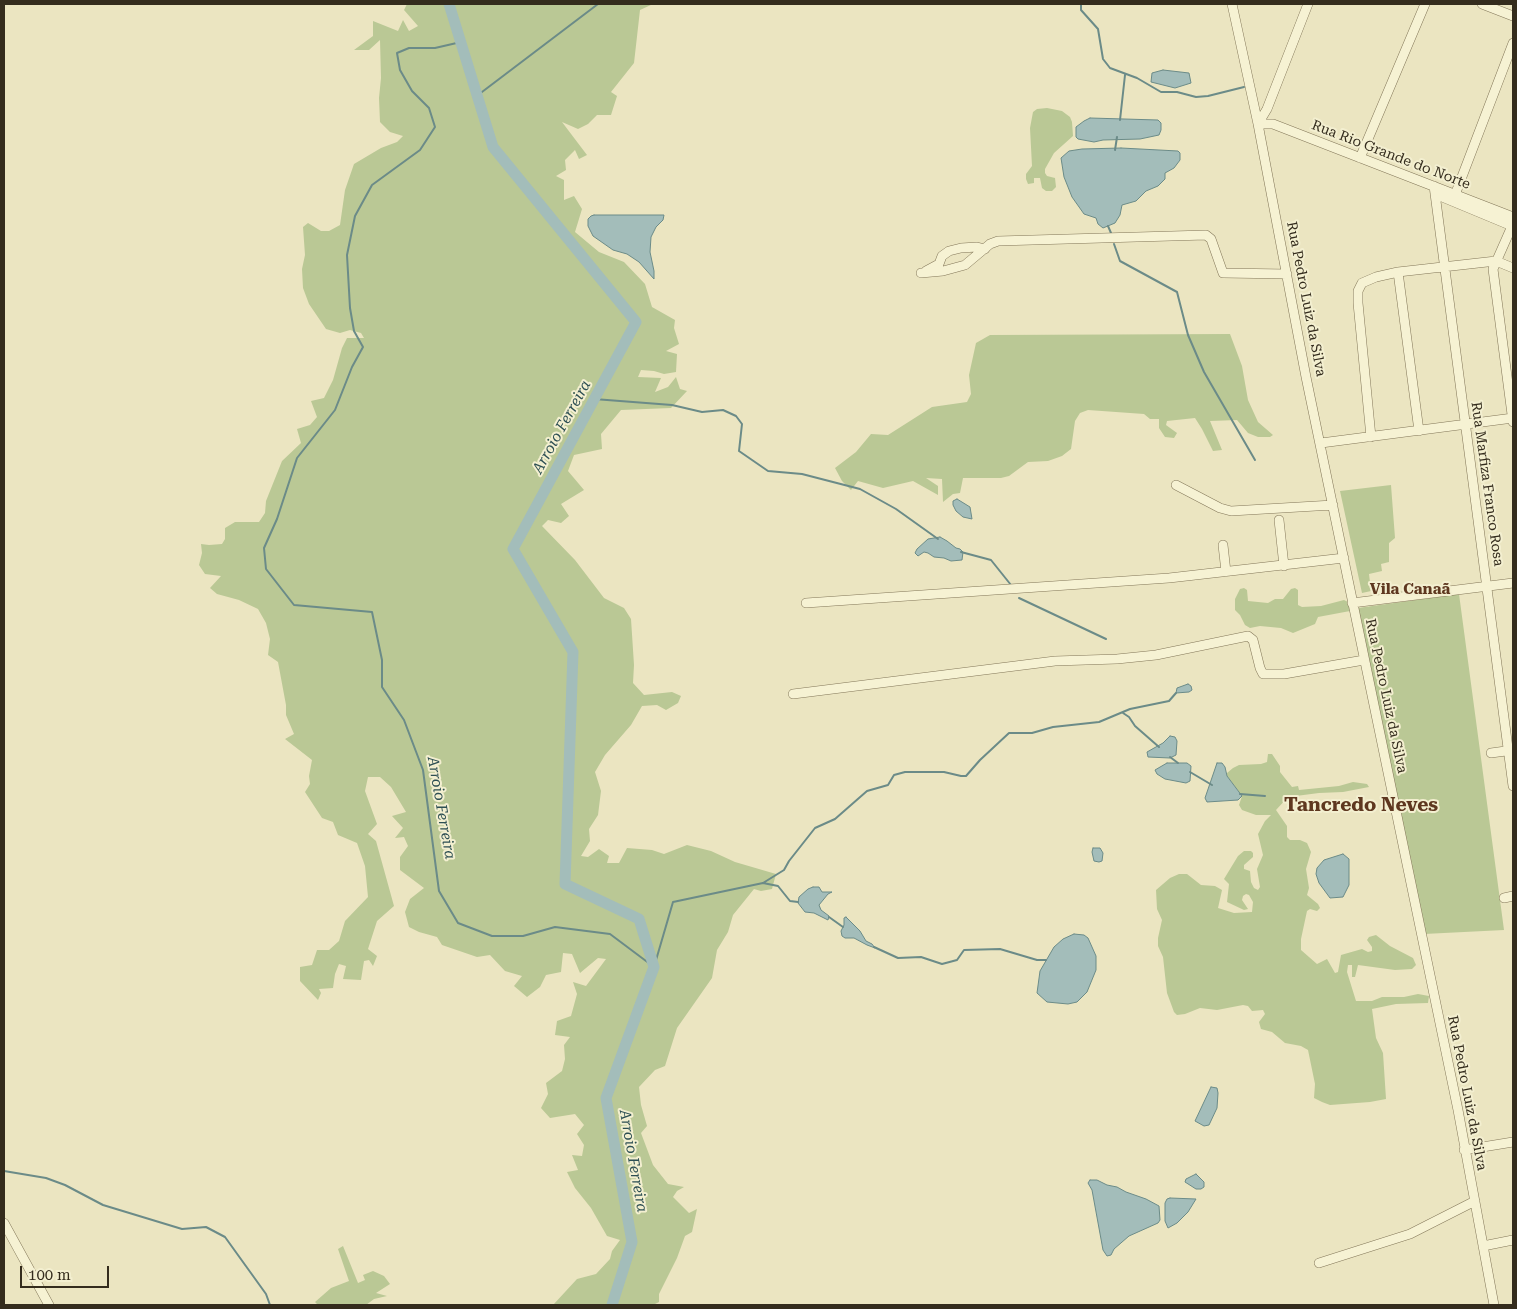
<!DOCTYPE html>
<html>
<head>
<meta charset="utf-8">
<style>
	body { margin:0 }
	#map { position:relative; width:1517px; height:1309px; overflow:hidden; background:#ebe5c1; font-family:"Roboto Serif",serif }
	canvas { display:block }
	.frame { position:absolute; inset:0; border:5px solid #342c1d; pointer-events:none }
	.scale { position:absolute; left:20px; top:1266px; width:89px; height:22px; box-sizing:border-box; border:2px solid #342c1d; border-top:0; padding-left:6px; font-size:15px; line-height:18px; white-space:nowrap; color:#342c1d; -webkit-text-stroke:4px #f3efd0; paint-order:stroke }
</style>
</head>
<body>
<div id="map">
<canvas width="1517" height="1309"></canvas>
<div class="frame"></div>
<div class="scale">100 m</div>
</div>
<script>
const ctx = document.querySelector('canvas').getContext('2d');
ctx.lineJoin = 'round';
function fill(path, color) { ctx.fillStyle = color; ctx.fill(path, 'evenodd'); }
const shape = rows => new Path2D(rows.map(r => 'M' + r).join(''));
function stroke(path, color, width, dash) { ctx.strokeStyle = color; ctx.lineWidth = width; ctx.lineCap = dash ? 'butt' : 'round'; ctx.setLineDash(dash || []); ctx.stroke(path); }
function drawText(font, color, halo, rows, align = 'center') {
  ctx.font = font + ' "Roboto Serif",serif'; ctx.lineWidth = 4; ctx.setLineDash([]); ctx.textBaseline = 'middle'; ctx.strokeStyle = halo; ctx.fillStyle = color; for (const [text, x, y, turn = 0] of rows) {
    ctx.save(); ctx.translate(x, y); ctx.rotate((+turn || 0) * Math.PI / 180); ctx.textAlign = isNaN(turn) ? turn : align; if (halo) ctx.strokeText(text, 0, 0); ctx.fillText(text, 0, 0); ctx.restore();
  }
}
const green = shape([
	[407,4,653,4,640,10,634,63,611,92,617,96,611,115,597,115,588,124,578,129,562,122,587,155,579,159,575,150,565,160,566,170,556,176,564,180,564,200,574,196,582,209,575,232,599,252,624,262,645,284,652,307,675,320,674,328,679,344,666,351,677,354,676,372,664,374,654,371,641,370,638,377,661,378,655,392,668,387,676,377,680,389,687,391,671,408,621,410,601,434,602,449,574,455,568,471,584,490,561,504,569,516,561,523,548,520,542,526,575,560,604,598,624,608,631,619,634,665,633,683,644,695,672,692,681,696,678,703,666,710,657,705,642,706,631,725,605,755,595,772,601,791,598,815,589,829,590,841,581,856,588,857,599,849,609,856,607,863,619,863,627,848,652,850,664,854,687,845,711,851,735,862,776,874,772,889,761,891,754,889,733,915,728,932,717,950,712,978,677,1028,665,1066,655,1070,639,1087,641,1105,647,1126,641,1133,653,1165,668,1184,684,1187,677,1191,673,1197,689,1213,697,1209,692,1232,685,1236,677,1258,659,1294,659,1302,653,1305,553,1305,577,1279,596,1274,610,1259,612,1251,620,1240,607,1236,591,1208,575,1188,567,1172,578,1170,572,1155,582,1156,584,1145,577,1134,584,1125,575,1114,550,1118,541,1108,548,1094,546,1083,562,1071,565,1059,564,1045,570,1037,555,1035,557,1021,571,1016,577,994,573,982,586,986,606,959,598,958,580,973,572,954,563,953,561,972,546,975,540,987,527,997,514,986,522,976,505,971,490,955,477,957,442,945,437,937,419,932,409,927,405,912,410,899,424,888,400,870,400,857,408,846,404,837,395,838,403,828,392,816,406,812,391,787,380,777,368,777,365,791,377,824,368,834,376,841,394,906,377,921,368,949,377,956,373,966,369,960,364,961,361,980,343,979,346,966,339,964,335,974,333,988,319,989,321,993,318,1000,300,981,300,967,312,965,317,950,329,950,339,941,345,921,368,897,365,866,357,843,338,835,333,822,322,818,305,792,310,784,309,776,312,760,285,739,294,734,286,715,286,705,278,662,268,655,270,639,266,623,258,609,239,600,217,594,210,588,221,576,205,574,199,565,202,553,201,544,209,545,222,544,225,539,225,528,235,522,259,522,265,513,266,501,282,461,301,443,297,429,310,425,317,417,311,401,324,398,333,380,342,348,347,338,364,338,361,333,350,330,340,333,326,329,309,304,303,288,302,269,305,255,303,227,308,223,321,231,329,231,340,225,345,190,354,164,381,148,397,142,403,136,390,132,380,122,379,98,381,78,380,40,369,50,354,50,373,36,373,21,398,31,403,20,409,31,418,26,404,10],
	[1047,108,1062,111,1070,117,1072,122,1073,136,1054,153,1045,169,1045,173,1047,176,1055,178,1056,187,1052,191,1046,191,1042,188,1040,178,1034,178,1034,183,1028,184,1026,179,1026,174,1032,166,1030,128,1033,112,1037,109],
	[1230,334,1242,366,1248,400,1258,422,1273,435,1270,437,1258,437,1248,433,1237,420,1210,421,1222,450,1213,451,1202,429,1195,418,1167,421,1166,425,1177,433,1174,438,1165,437,1159,428,1159,419,1150,419,1144,414,1088,410,1080,413,1075,421,1071,449,1062,456,1048,461,1028,462,1009,476,1001,478,963,478,960,493,953,494,943,502,942,479,926,478,938,486,938,495,913,481,883,488,858,481,851,490,842,481,835,468,856,452,871,434,888,435,932,407,967,402,971,394,969,375,976,343,990,335],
	[1391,485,1395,538,1389,543,1389,562,1381,564,1382,571,1369,574,1371,591,1362,593,1340,491],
	[1244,588,1247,590,1248,601,1268,603,1275,599,1283,599,1291,589,1295,588,1298,590,1298,605,1302,607,1321,606,1344,600,1348,602,1350,611,1318,617,1315,624,1293,633,1281,628,1260,626,1250,628,1245,625,1240,615,1235,610,1235,599,1240,589],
	[1459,594,1504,930,1424,934,1358,608],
	[1268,754,1272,754,1280,766,1280,772,1292,787,1298,786,1299,790,1339,786,1353,782,1367,784,1369,787,1343,792,1319,793,1288,797,1276,810,1287,826,1287,837,1290,840,1300,840,1307,843,1311,852,1306,869,1309,888,1307,895,1318,904,1320,908,1317,911,1310,909,1307,911,1301,939,1301,950,1317,964,1327,959,1335,973,1338,972,1341,955,1362,949,1368,952,1372,951,1372,947,1367,940,1369,937,1376,935,1390,946,1413,958,1416,965,1412,969,1395,970,1358,965,1355,977,1352,977,1352,965,1348,965,1347,972,1356,1001,1372,1001,1382,997,1404,997,1418,994,1429,996,1428,1003,1396,1004,1372,1009,1376,1038,1383,1053,1386,1099,1370,1102,1330,1105,1322,1102,1314,1098,1315,1084,1308,1050,1301,1046,1285,1043,1272,1032,1261,1029,1259,1022,1265,1014,1263,1010,1252,1011,1248,1006,1243,1005,1217,1010,1200,1008,1185,1014,1177,1015,1174,1012,1167,993,1163,957,1158,946,1158,938,1162,920,1157,909,1156,890,1170,878,1179,874,1187,874,1201,885,1215,886,1222,890,1218,908,1234,913,1252,912,1253,902,1249,895,1246,894,1243,896,1242,900,1248,909,1244,910,1227,902,1229,884,1224,879,1238,856,1244,851,1251,851,1253,853,1253,857,1244,865,1244,869,1250,871,1251,882,1254,888,1258,890,1260,887,1257,869,1263,855,1258,834,1265,821,1271,815,1256,815,1242,810,1239,805,1242,796,1227,776,1227,773,1233,768,1239,765,1261,764,1267,762],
	[343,1246,358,1283,365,1280,363,1275,373,1271,384,1276,390,1284,376,1293,387,1296,374,1299,366,1305,318,1305,315,1302,331,1288,349,1281,338,1249]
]);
const water = shape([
	[1163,70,1189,73,1191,83,1175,88,1151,82,1152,73,1163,70],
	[1090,118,1158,120,1161,123,1161,130,1159,135,1140,139,1103,140,1094,142,1078,139,1076,137,1076,127,1084,121,1090,118],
	[1121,148,1178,151,1180,153,1180,160,1174,168,1165,173,1165,179,1158,186,1146,191,1136,201,1122,205,1120,215,1115,223,1103,228,1098,224,1096,218,1084,214,1072,197,1064,177,1061,158,1069,151,1082,149,1121,148],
	[594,215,664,215,663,220,656,227,651,237,650,252,654,271,654,279,639,262,627,254,613,250,593,236,588,226,588,219,591,216,594,215],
	[957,499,970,507,972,519,963,517,956,511,953,505,953,501,957,499],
	[940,537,947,541,956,548,960,549,963,552,962,560,951,561,944,558,934,557,928,553,924,552,918,556,915,553,917,549,928,539,940,537],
	[1188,684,1191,686,1192,690,1189,692,1176,693,1177,688,1188,684],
	[1170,736,1175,737,1177,741,1176,755,1170,758,1148,757,1147,752,1163,743,1170,736],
	[1167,763,1187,763,1191,766,1190,781,1186,783,1165,779,1157,774,1155,770,1167,763],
	[1217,763,1222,763,1225,767,1227,776,1242,796,1238,800,1207,802,1205,798,1217,763],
	[1093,848,1100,848,1103,853,1102,861,1099,862,1094,861,1092,852,1093,848],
	[1343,854,1349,859,1349,885,1343,897,1330,898,1319,883,1316,874,1317,868,1324,860,1343,854],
	[813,887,819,887,822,892,832,892,828,894,819,905,821,910,829,916,828,920,814,913,805,912,798,903,799,897,808,889,813,887],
	[846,917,860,931,866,941,872,944,875,948,867,945,854,938,845,938,842,936,841,931,844,925,844,918,846,917],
	[1074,934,1084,935,1088,938,1096,956,1096,970,1087,992,1077,1002,1068,1004,1047,1002,1037,993,1040,971,1054,947,1063,939,1074,934],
	[1211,1087,1217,1088,1218,1093,1217,1108,1209,1125,1204,1126,1195,1121,1211,1087],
	[1196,1174,1204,1182,1204,1187,1201,1189,1196,1189,1185,1182,1186,1179,1196,1174],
	[1090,1180,1097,1180,1107,1185,1117,1187,1126,1192,1146,1199,1159,1206,1160,1220,1158,1223,1129,1236,1114,1249,1111,1255,1107,1256,1103,1250,1092,1190,1088,1183,1090,1180],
	[1170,1198,1196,1199,1188,1212,1177,1223,1168,1228,1165,1221,1165,1203,1167,1199,1170,1198]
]);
const stream = shape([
	[1081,4,1081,10,1098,29,1103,59,1110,68,1137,78,1161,92,1177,92,1196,97,1208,96,1244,87],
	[461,42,435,48,409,48,397,53,400,70,412,91,429,108,435,127,420,150,372,185,355,216,347,255,350,308,354,331,363,347,352,367,335,410,297,458,277,519,264,548,266,569,294,605,372,612,382,660,382,687,404,720,423,770,439,891,458,923,492,936,523,936,555,927,610,934,654,967,673,902,763,883,784,870,789,861,815,828,835,819,867,791,888,785,894,775,905,772,944,772,961,776,966,776,980,760,1009,733,1032,733,1053,727,1099,722,1130,709,1169,701,1176,693],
	[478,95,598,4],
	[1120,120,1125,75],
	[1115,150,1117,137],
	[1108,226,1111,233],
	[1114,244,1120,261,1177,292,1188,335,1204,372,1255,460],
	[594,399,672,405,702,412,723,410,736,416,742,424,739,451,768,471,802,474,860,489,896,509,938,539],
	[961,552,991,560,1011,585],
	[1019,598,1106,639],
	[1123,713,1129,717,1135,726,1159,747],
	[1170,757,1178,763],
	[1190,772,1212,785],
	[1240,794,1265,796],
	[763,883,778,886,790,901,798,902],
	[829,917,843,927],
	[874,947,898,958,921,957,942,964,957,960,964,950,1000,949,1037,960,1046,960],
	[4,1171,46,1178,65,1185,103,1205,182,1229,206,1227,225,1237,266,1294,270,1305]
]);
const river = shape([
	[449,4,493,147,636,322,513,549,573,652,565,884,639,919,654,967,606,1098,632,1242,612,1305]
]);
const minor = shape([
	[1232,4,1258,124,1306,377,1458,1110,1494,1305],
	[1482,4,1513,16],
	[1258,124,1273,124,1513,217],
	[1258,124,1267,109,1308,4],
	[1360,158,1425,4],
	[1434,186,1513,786],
	[1435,194,1512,226,1493,269,1513,422],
	[1455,195,1513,43],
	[926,271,939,264,942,256,949,251,961,248,977,247,985,249],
	[1398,272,1419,431],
	[921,273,943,271,965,265,990,244,998,241,1206,235,1211,239,1223,273,1287,274],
	[1371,437,1358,303,1358,291,1362,283,1376,277,1398,272,1496,261,1513,268],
	[1321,443,1513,418],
	[1176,485,1220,508,1231,511,1333,505],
	[1279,520,1284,566],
	[1223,545,1226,572],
	[806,603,1169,578,1344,558],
	[1352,603,1513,583],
	[793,694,1055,661,1117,659,1156,655,1248,636,1253,640,1260,668,1263,674,1284,674,1364,660],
	[1491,753,1513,750],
	[1504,898,1513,896],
	[1464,1150,1513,1142],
	[4,1223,49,1305],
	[1483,1246,1513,1240],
	[1319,1263,1410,1234,1475,1201]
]);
const streetNames = [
	["Rua Rio Grande do Norte",1391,155,21],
	["Rua Pedro Luiz da Silva",1306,299,79],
	["Rua Marfiza Franco Rosa",1487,484,82],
	["Rua Pedro Luiz da Silva",1386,696,78],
	["Rua Pedro Luiz da Silva",1467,1093,79]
];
const waterNames = [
	["Arroio Ferreira",562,427,-61],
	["Arroio Ferreira",441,808,80],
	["Arroio Ferreira",633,1161,80]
];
const neighbourhoodNames = [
	["Vila Canaã",1410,590]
];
const districtNames = [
	["Tancredo Neves",1361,805]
];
fill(green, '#bac895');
fill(water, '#a3bdba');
stroke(water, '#6b8b88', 1);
stroke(stream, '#6b8b88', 2);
stroke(river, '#a3bdba', 11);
stroke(minor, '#837759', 10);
stroke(minor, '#f6f2d3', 9);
drawText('14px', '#342c1d', '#f3efd0', streetNames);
drawText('italic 15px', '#2d4f53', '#f3efd0', waterNames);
drawText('bold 15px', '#5e371f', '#f3efd0', neighbourhoodNames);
drawText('bold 19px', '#5e371f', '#f3efd0', districtNames);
</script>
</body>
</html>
